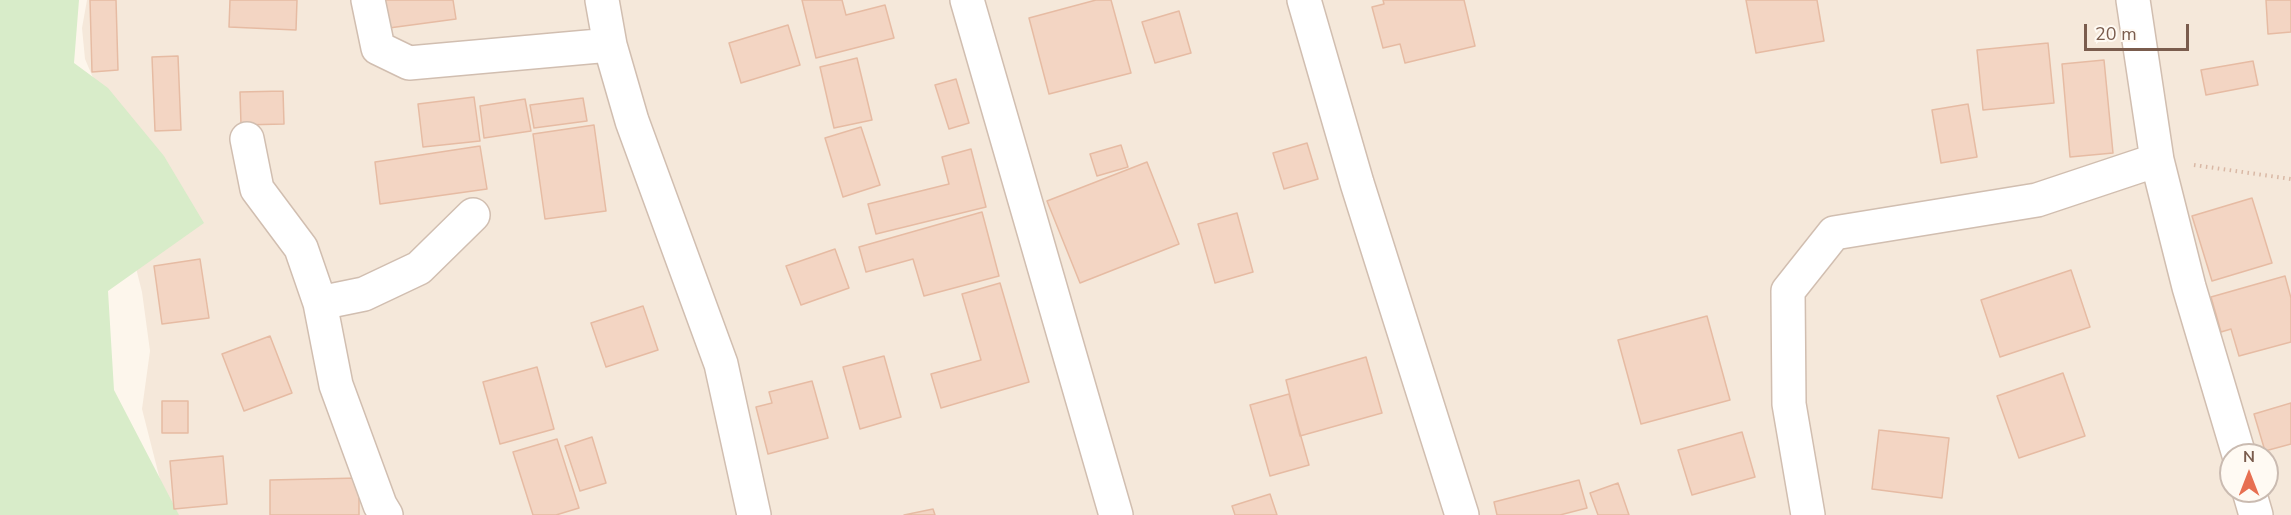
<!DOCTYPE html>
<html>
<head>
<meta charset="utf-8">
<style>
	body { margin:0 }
	#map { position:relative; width:2291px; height:515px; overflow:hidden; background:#fdf6ec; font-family:"Nunito Sans",sans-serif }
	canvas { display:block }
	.north { position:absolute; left:2219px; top:443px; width:60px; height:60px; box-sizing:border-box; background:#fffaf3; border:2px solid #cabbb1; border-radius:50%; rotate:0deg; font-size:16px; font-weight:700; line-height:24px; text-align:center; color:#7a5c4d }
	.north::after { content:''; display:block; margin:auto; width:21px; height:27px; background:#e76f51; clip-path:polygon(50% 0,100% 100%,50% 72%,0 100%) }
	.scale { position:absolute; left:2084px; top:24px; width:105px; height:27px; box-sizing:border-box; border:3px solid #7a5c4d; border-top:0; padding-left:8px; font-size:18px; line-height:21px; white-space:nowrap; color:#7a5c4d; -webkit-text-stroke:4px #fffaf3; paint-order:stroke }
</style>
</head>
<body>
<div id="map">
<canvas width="2291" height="515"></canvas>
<div class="north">N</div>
<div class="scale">20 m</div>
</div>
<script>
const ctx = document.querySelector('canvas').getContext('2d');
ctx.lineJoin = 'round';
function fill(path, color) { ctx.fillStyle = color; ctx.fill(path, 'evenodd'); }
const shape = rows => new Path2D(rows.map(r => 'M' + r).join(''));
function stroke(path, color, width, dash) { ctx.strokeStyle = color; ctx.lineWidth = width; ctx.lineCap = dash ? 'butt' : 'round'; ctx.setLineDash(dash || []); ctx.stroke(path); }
const residential = shape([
	[87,0,2291,0,2291,515,169,515,142,409,150,351,142,292,112,172,102,99,85,59,82,28],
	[2231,455,2267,455,2267,491,2231,491]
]);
const green = shape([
	[0,0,79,0,74,63,108,88,164,156,204,223,108,291,114,390,179,515,0,515]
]);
const building = shape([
	[90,0,116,0,118,70,92,72,90,0],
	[230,0,297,0,296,30,229,27,230,0],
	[385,0,453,0,456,19,389,28,385,0],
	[802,0,842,0,846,15,885,5,894,38,816,58,802,0],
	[1096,0,1111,0,1131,73,1049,94,1029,18,1096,0],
	[1383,0,1464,0,1475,46,1405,63,1400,44,1383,48,1372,7,1384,4,1383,0],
	[1746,0,1817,0,1824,41,1756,53,1746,0],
	[2266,0,2291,0,2291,32,2268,34,2266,0],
	[1179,11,1191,53,1155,63,1142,22,1179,11],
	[788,25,800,65,741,83,729,43,788,25],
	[2048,43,2054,103,1983,110,1977,50,2048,43],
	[178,56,181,130,155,131,152,57,178,56],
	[857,58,872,120,834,128,820,67,857,58],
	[2104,60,2113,153,2070,157,2062,64,2104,60],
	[2253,61,2258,85,2206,95,2201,70,2253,61],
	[956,79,969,123,949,129,935,85,956,79],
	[283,91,284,124,241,125,240,92,283,91],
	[474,97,480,141,423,147,418,104,474,97],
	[583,98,587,121,534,128,530,105,583,98],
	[525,99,531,131,484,138,480,106,525,99],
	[1968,104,1977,157,1941,163,1932,110,1968,104],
	[594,125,606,211,545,219,533,134,594,125],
	[861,127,880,185,843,197,825,138,861,127],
	[1307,143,1318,179,1284,189,1273,153,1307,143],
	[1121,145,1128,167,1097,176,1090,154,1121,145],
	[480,146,487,189,380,204,375,162,480,146],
	[971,149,986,207,876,234,868,204,949,184,942,157,971,149],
	[1147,162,1179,244,1080,283,1047,201,1147,162],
	[2252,198,2272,263,2212,281,2192,216,2252,198],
	[982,212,999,276,924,296,913,259,866,272,859,247,982,212],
	[1237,213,1253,272,1215,283,1198,224,1237,213],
	[835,249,849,288,801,305,786,266,835,249],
	[200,259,209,318,162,324,154,266,200,259],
	[2071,270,2090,327,2000,357,1981,300,2071,270],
	[2285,276,2291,298,2291,342,2239,356,2231,329,2221,332,2211,297,2285,276],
	[1000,283,1029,382,941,408,931,374,981,360,962,294,1000,283],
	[643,306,658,350,606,367,591,323,643,306],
	[1707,316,1730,400,1641,424,1618,340,1707,316],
	[270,336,292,393,244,411,222,354,270,336],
	[884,356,901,417,860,429,843,367,884,356],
	[1366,357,1382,413,1300,436,1286,380,1366,357],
	[537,367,554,429,500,444,483,382,537,367],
	[2063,373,2085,436,2019,458,1997,396,2063,373],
	[812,381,828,438,768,454,756,407,772,403,769,392,812,381],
	[1289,394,1309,465,1270,476,1250,405,1289,394],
	[162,401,188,401,188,433,162,433,162,401],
	[2291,403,2291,444,2265,451,2254,414,2291,403],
	[1879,430,1949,438,1942,498,1872,489,1879,430],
	[1742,432,1755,477,1692,495,1678,450,1742,432],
	[592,437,606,483,580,491,565,446,592,437],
	[557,439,579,508,556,515,533,515,513,452,557,439],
	[223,456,227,504,174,509,170,461,223,456],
	[359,478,359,515,270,515,270,480,359,478],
	[1579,480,1587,508,1560,515,1497,515,1494,502,1579,480],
	[1618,483,1629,515,1598,515,1590,493,1618,483],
	[1270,494,1277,515,1235,515,1232,506,1270,494],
	[933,509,935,515,904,515,933,509]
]);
const path = shape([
	[2194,165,2291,179]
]);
const minor = shape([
	[368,0,378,48,409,63,610,45],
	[602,0,610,45,632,121,721,364,754,515],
	[967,0,1116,515],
	[1304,0,1357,183,1462,515],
	[2133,0,2157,160,2189,287,2239,455],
	[247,139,257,189,301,248,320,303,336,385,380,505,386,515],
	[320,303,364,294,419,268,473,215],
	[2249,491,2256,515],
	[1808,515,1789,404,1788,291,1834,233,2037,200,2157,160]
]);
fill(residential, '#f5e8da');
fill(green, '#d8ecc9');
fill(building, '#f3d5c3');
stroke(building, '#e6bba3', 1.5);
stroke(minor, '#d1beb0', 36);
stroke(path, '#d9b8a5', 4, [1.5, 4.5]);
stroke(minor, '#fff', 33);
</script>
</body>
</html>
